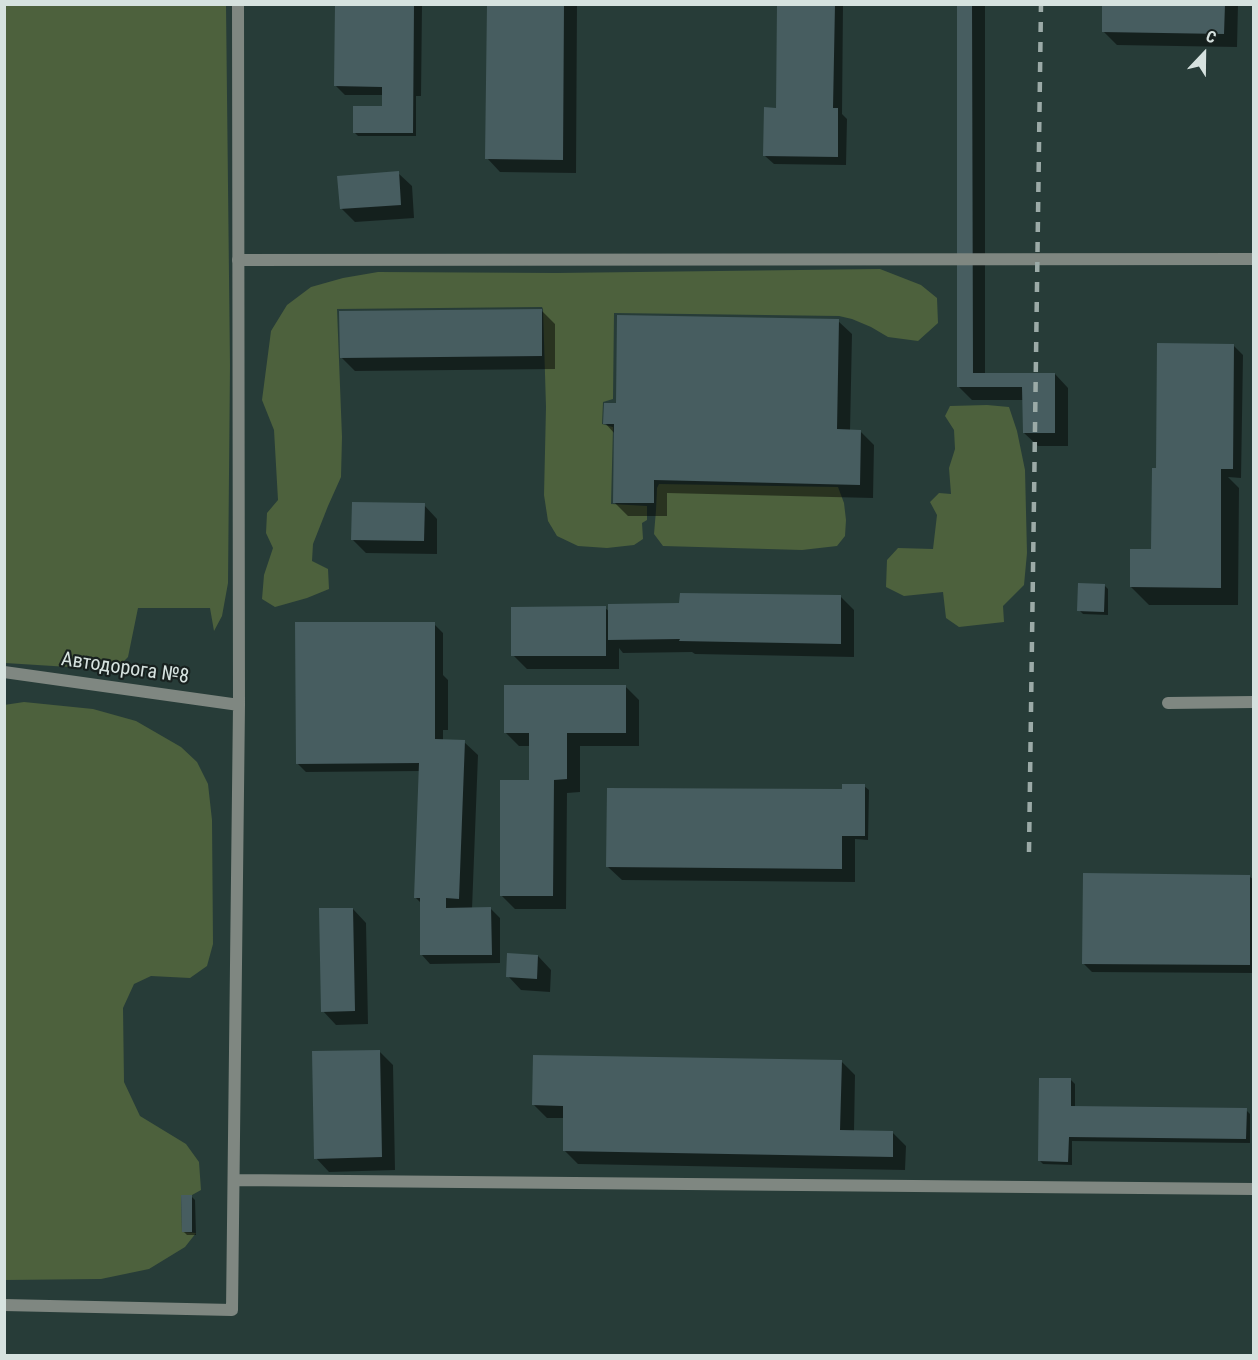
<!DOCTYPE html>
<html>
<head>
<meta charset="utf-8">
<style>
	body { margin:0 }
	#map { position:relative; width:1258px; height:1360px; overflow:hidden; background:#273c38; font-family:"Roboto Condensed",sans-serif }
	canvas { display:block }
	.frame { position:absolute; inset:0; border:6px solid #d6e2df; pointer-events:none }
	.north { position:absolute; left:1174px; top:24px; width:60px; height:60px; -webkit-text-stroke:4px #18211f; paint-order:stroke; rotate:22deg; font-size:16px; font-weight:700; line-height:24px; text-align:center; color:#d6e2df }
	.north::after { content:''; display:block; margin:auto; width:21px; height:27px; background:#d6e2df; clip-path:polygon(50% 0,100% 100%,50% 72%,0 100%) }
</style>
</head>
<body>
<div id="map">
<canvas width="1258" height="1360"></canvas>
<div class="frame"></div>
<div class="north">С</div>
</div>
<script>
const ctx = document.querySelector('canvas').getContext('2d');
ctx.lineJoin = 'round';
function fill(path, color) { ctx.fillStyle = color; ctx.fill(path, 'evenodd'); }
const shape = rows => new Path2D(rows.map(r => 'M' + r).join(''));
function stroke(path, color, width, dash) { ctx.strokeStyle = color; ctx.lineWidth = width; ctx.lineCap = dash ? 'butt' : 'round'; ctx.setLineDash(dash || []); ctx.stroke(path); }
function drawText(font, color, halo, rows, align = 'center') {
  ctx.font = font + ' "Roboto Condensed",sans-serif'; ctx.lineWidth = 4.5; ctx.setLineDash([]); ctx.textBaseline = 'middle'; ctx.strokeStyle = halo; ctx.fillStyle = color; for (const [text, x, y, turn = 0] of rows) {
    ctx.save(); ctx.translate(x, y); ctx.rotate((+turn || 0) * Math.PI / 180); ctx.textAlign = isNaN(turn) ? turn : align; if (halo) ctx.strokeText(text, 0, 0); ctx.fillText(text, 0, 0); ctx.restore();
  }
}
const green = shape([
	[4,5,226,5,230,366,228,583,222,616,214,631,210,608,138,608,128,657,118,667,101,669,5,663],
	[880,269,921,285,937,298,938,323,918,341,888,337,871,327,852,319,839,316,614,313,613,399,603,402,602,424,613,427,611,504,647,506,647,520,642,523,643,539,634,545,607,548,578,546,557,536,548,521,544,495,546,407,543,309,542,307,337,309,342,437,341,477,328,506,313,544,312,561,328,569,329,589,307,598,275,607,262,599,264,575,273,548,266,533,267,513,278,500,274,430,262,400,271,331,287,305,311,287,343,278,378,272,556,273],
	[987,405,1009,407,1017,431,1025,470,1027,553,1024,585,1003,606,1004,622,959,627,946,618,943,592,904,596,886,587,887,560,898,548,933,549,937,515,930,502,939,493,951,494,949,468,955,449,954,430,945,416,950,406],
	[659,484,838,487,844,503,846,520,845,536,837,546,802,550,663,546,654,534,656,510,657,488],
	[24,702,93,709,136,721,181,747,197,762,208,784,212,820,213,944,207,966,190,978,151,976,134,984,123,1008,124,1082,140,1116,186,1144,199,1162,201,1190,192,1195,181,1195,182,1232,196,1233,185,1247,149,1269,101,1279,5,1280,4,705]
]);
const shadow = shape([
	[337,4,421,4,422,6,421,96,416,96,416,136,358,136,354,132,383,107,383,95,345,95,336,86],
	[488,4,577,4,576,173,500,172,487,158],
	[778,4,843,4,842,114,847,119,846,165,774,164,765,156,777,109],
	[958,4,985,4,985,374,1055,374,1068,388,1068,446,1038,446,1024,433,1024,400,972,400,958,386],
	[1104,4,1238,4,1237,47,1117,45,1103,31],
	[398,173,412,186,414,218,355,222,341,208],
	[541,310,555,324,555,369,355,371,341,357],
	[838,321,852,334,850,431,860,431,874,445,873,498,667,493,667,516,628,516,614,502,615,434,605,423,617,404],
	[1234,346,1243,355,1241,478,1228,477,1239,488,1238,605,1149,605,1131,587,1153,550,1160,470],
	[424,505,437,519,437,554,366,553,353,540],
	[1104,585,1108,589,1108,615,1083,614,1079,610],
	[841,597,854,610,854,657,695,654,692,652,623,653,619,648,619,669,527,669,513,655,605,608,610,612,681,605],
	[434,624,443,633,443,675,448,680,448,730,443,730,443,741,464,742,478,755,472,909,491,909,500,918,500,963,430,964,422,955,421,903,415,897,420,771,306,772,297,763],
	[625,686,639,700,639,746,580,746,580,792,567,793,566,909,515,909,501,895,531,781,530,746,519,746,505,732],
	[864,786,869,790,868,840,855,839,855,882,622,880,608,867,844,791],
	[1250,877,1254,880,1254,973,1092,972,1083,963],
	[353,909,366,923,368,1024,336,1025,323,1011],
	[538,956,551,970,550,992,521,990,508,976],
	[379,1051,393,1065,395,1170,329,1172,316,1158],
	[841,1061,855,1075,854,1131,892,1132,906,1146,905,1170,578,1164,564,1150,564,1118,547,1118,534,1105],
	[1071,1080,1075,1084,1075,1107,1246,1110,1250,1114,1250,1143,1072,1141,1072,1165,1043,1164,1039,1160],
	[191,1196,195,1200,196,1235,187,1235,183,1231]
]);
const building = shape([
	[487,4,564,4,563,160,485,159],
	[777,4,835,4,833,108,838,108,838,157,763,156,764,107,776,108],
	[957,4,972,4,973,373,1055,373,1055,433,1023,433,1022,387,957,387],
	[1102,4,1225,4,1224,34,1102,32],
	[335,5,414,5,413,133,353,133,353,106,382,106,382,87,334,86],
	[399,171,401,205,340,209,337,176],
	[542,309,542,356,340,358,339,311],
	[617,315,839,319,837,429,861,430,860,485,654,480,654,503,613,503,614,424,603,424,604,403,616,403],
	[1157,343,1234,344,1233,469,1221,469,1221,588,1130,587,1130,549,1151,549,1152,468,1156,468],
	[352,502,425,503,424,541,351,540],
	[1078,583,1105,584,1104,612,1077,611],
	[680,593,841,595,841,644,679,641,680,639,608,640,608,604,679,603],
	[606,606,606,656,511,656,511,607],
	[295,622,435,622,435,739,465,740,459,899,446,898,446,908,491,907,492,955,420,955,420,898,414,898,419,763,296,764],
	[504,685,626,685,626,733,567,733,567,779,554,780,553,896,500,896,500,780,529,780,529,733,504,733],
	[842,784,865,784,865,836,842,836,842,869,606,867,607,788,842,789],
	[1083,873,1250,875,1250,965,1082,964],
	[319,908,353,908,355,1011,321,1012],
	[507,953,538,955,537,979,506,977],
	[380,1050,382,1157,314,1159,312,1051],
	[533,1055,842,1060,840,1130,893,1131,893,1157,563,1151,563,1106,532,1105],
	[1039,1078,1071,1078,1071,1106,1247,1108,1246,1139,1069,1137,1068,1162,1038,1161],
	[181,1195,192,1195,192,1232,182,1232]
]);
const lane = shape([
	[238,260,1254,259],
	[1168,703,1254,702]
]);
const street = shape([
	[4,672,239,705],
	[234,1180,1254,1189],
	[4,1305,232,1310,239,705,238,4]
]);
const rail = shape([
	[1029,852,1041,4]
]);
const streetNames = [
	["Автодорога №8",125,669,8]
];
fill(green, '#4d613d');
fill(shadow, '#0007');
fill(building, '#475d60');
stroke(lane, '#7f8781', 12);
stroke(street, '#7f8781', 12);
stroke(rail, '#9baaa7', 4.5, [10, 10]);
drawText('20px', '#d6e2df', '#18211f', streetNames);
</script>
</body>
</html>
